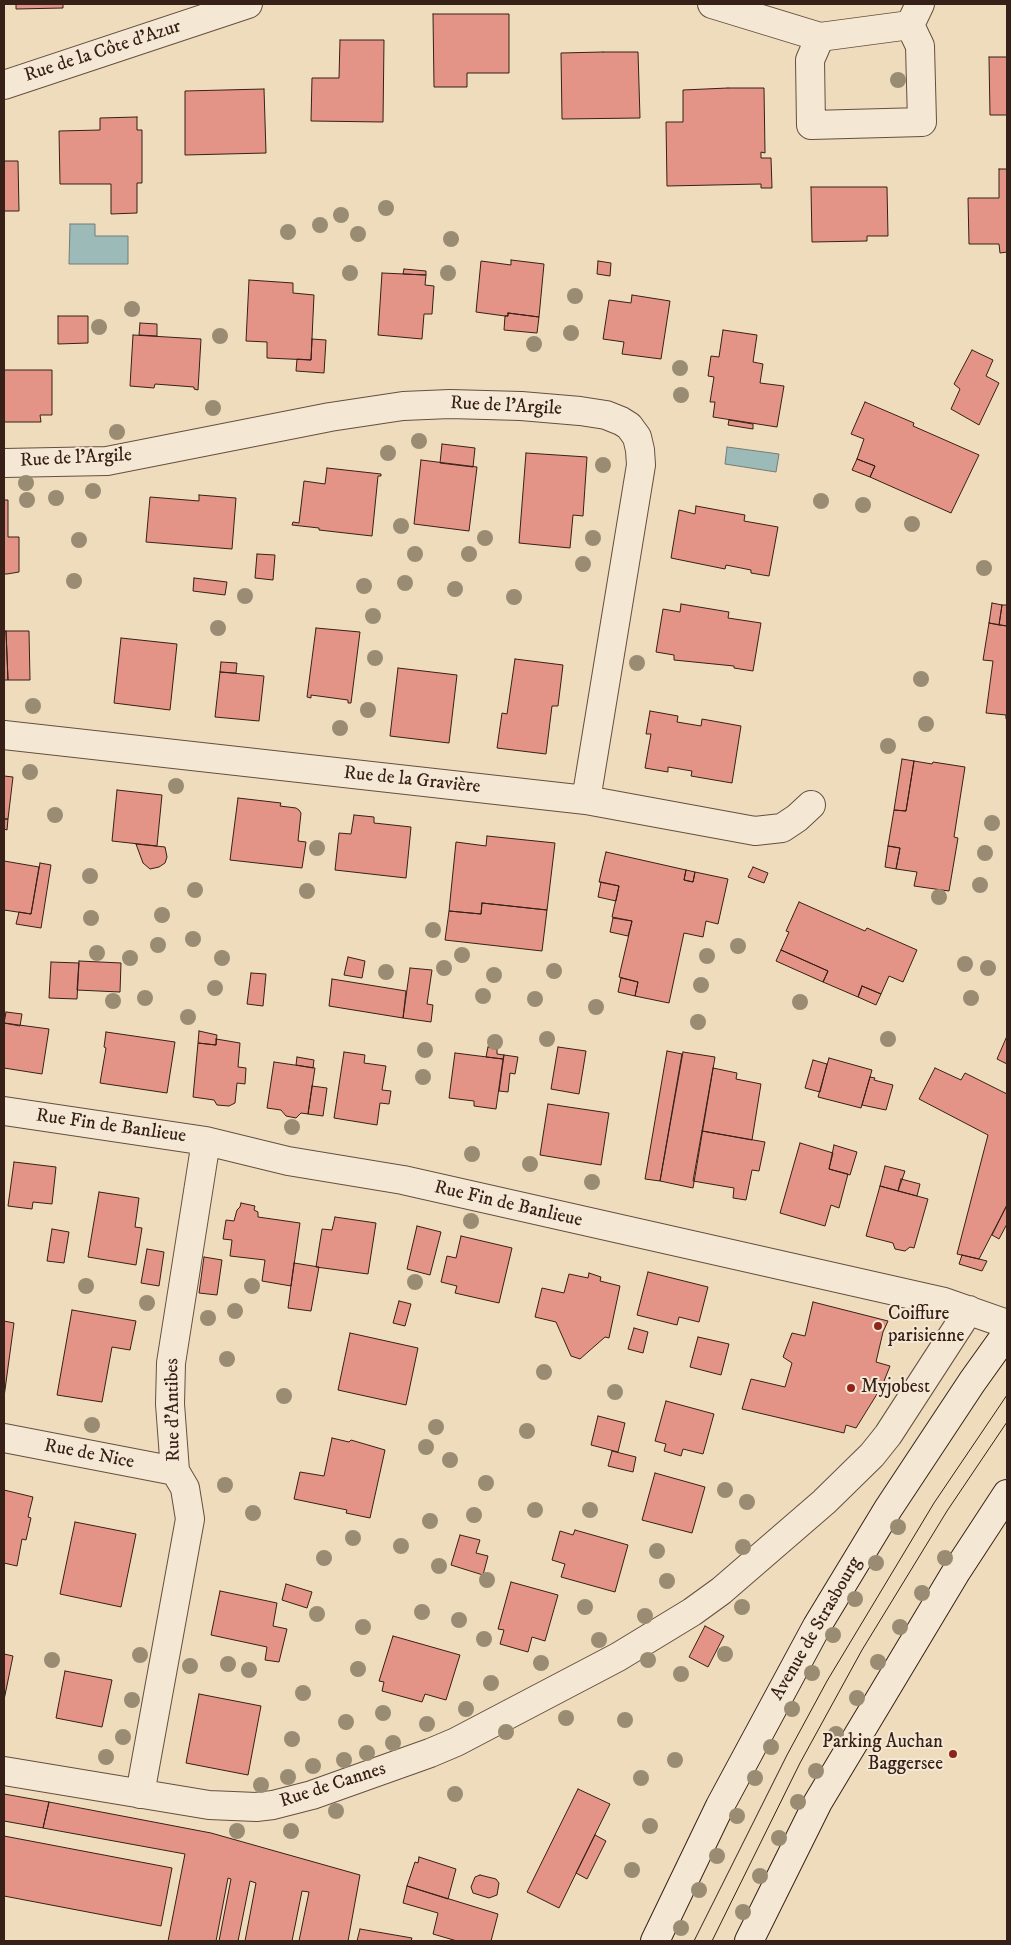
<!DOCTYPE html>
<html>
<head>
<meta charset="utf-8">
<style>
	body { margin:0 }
	#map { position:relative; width:1011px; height:1945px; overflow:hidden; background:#eedcbd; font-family:"IM FELL DW Pica",serif }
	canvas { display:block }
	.frame { position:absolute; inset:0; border:5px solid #372017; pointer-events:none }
</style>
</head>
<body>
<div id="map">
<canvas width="1011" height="1945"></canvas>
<div class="frame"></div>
</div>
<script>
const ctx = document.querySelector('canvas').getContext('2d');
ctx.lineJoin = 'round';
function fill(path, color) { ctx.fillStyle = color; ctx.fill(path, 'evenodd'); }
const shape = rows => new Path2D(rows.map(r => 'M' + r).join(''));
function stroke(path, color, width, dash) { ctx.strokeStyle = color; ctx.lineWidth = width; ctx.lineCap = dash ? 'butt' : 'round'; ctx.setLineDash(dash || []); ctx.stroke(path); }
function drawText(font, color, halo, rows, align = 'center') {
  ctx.font = font + ' "IM FELL DW Pica",serif'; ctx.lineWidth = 4; ctx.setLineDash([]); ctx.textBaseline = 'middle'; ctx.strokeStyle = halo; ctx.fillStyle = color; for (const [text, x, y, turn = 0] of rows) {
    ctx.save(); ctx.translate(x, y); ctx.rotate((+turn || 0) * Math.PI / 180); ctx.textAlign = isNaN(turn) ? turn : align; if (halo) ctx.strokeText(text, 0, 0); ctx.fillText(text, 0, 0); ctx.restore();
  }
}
const water = shape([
	[70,224,95,224,95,236,128,236,128,264,69,264,70,224],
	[727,447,779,454,776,472,725,464,727,447]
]);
const building = shape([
	[16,4,63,4,63,8,16,9,16,4],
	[433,14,509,14,509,73,467,73,467,87,434,87,433,14],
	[340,40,384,40,383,122,311,121,312,78,339,78,340,40],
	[603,52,638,52,640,118,562,119,561,53,603,52],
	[989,57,1007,57,1007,115,990,115,989,57],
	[728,88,764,88,765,153,761,152,761,158,771,158,772,188,761,188,761,184,667,186,666,122,683,122,683,90,728,88],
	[264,89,266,153,185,155,185,91,264,89],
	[137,117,137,130,142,130,142,183,137,183,137,213,111,214,111,184,60,184,59,131,100,130,100,118,137,117],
	[4,161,18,161,19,211,4,211,4,161],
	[999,169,1007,169,1007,252,1000,253,999,244,969,244,968,198,999,198,999,169],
	[811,187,887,187,888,236,867,236,867,241,812,242,811,187],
	[511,260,544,264,539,317,508,313,508,316,505,316,476,312,481,261,511,265,511,260],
	[598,261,611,263,610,276,597,274,598,261],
	[404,269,426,271,426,275,403,274,404,269],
	[382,273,426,275,425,285,434,286,432,314,424,314,422,339,378,335,382,273],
	[249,280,293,283,293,293,314,295,311,360,267,358,267,342,246,341,249,280],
	[632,295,670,301,661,359,622,354,624,342,603,339,609,300,631,303,632,295],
	[508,313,539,317,537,333,504,330,505,316,508,316,508,313],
	[58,316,88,316,88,343,58,344,58,316],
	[140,323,157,324,157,336,139,335,140,323],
	[723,330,757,335,753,362,763,364,760,383,784,386,777,427,713,417,715,402,710,402,714,377,708,376,711,356,719,357,723,330],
	[133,335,201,339,198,390,194,389,194,387,155,384,154,388,130,386,133,335],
	[312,339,326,340,324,373,296,371,297,359,311,360,312,339],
	[972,350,993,360,986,376,999,383,979,425,951,409,960,389,954,384,972,350],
	[4,370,52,370,52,415,40,415,41,422,4,422,4,370],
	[865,402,914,423,913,426,979,455,951,513,870,477,875,466,857,459,864,439,851,434,865,402],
	[729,420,753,424,753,429,728,425,729,420],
	[442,444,475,448,473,467,440,463,442,444],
	[526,453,587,457,583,516,573,515,570,548,519,543,526,453],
	[857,459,875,466,870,477,852,470,857,459],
	[421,460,477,467,469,531,414,524,421,460],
	[327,468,381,474,381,476,378,476,372,536,319,530,319,528,292,525,293,522,299,523,304,481,325,484,327,468],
	[199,495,236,498,232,549,146,542,150,497,199,501,199,495],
	[4,500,8,500,8,537,19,537,19,572,7,574,4,574,4,500],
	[696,506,745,515,744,521,778,527,769,576,751,573,751,570,726,565,725,569,671,558,679,510,695,514,696,506],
	[257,554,275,555,273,580,255,578,257,554],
	[194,578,227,582,225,595,193,591,194,578],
	[992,603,1002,605,999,625,989,623,992,603],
	[681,604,729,612,728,618,761,623,753,671,734,668,734,666,674,660,674,655,656,652,663,609,680,612,681,604],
	[1002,605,1007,605,1007,626,999,625,1002,605],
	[989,623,1007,626,1007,719,1006,719,1006,715,986,713,993,661,983,660,989,623],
	[316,628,360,632,351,703,348,703,348,700,311,695,311,698,307,697,316,628],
	[4,631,6,631,8,680,4,680,4,631],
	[6,631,29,631,30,680,8,680,6,631],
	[121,638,177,644,170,710,114,703,121,638],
	[515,659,563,665,558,706,552,706,546,754,497,748,502,713,507,714,515,659],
	[221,662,237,663,236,673,220,672,221,662],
	[398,668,457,675,449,743,390,736,398,668],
	[220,672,264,676,259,721,215,717,220,672],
	[650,711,678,716,677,722,701,726,702,719,741,726,732,783,691,776,692,771,668,767,668,772,645,768,651,734,646,734,650,711],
	[902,759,914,761,906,811,894,810,902,759],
	[914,761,932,764,933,762,965,767,954,837,958,838,949,891,914,886,917,872,896,869,900,848,888,846,894,810,906,811,914,761],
	[4,776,13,777,8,819,4,819,4,776],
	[117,790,162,795,157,846,112,841,117,790],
	[238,798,281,803,280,806,296,808,299,810,301,813,298,841,306,842,302,868,230,860,238,798],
	[354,815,374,817,374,823,411,827,406,878,335,870,339,833,351,834,354,815],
	[4,819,8,819,7,830,4,829,4,819],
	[487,836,555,843,547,910,482,903,481,914,449,911,456,842,486,846,487,836],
	[136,844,165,847,167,857,165,863,159,867,150,869,143,863,136,844],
	[888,846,900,848,896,869,885,867,888,846],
	[606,852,686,870,684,880,693,882,695,872,728,879,718,924,706,921,703,937,684,933,669,1003,635,996,638,982,619,977,632,921,612,917,619,886,599,882,606,852],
	[4,861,39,867,31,914,4,910,4,861],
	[40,863,51,865,41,928,16,924,19,912,31,914,40,863],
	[753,867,768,873,764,883,748,877,753,867],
	[686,870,695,872,693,882,684,880,686,870],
	[601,882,619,886,616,901,598,897,601,882],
	[799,902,865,931,867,928,917,950,903,982,889,976,881,994,862,986,858,997,823,982,828,971,781,950,789,932,786,931,799,902],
	[482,903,547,910,542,951,445,940,449,911,481,914,482,903],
	[613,918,632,921,628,936,610,932,613,918],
	[781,950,828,971,823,982,776,961,781,950],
	[348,957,365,961,362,978,344,975,348,957],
	[79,961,121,963,120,992,77,990,79,961],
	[51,962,79,963,77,999,49,998,51,962],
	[410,968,432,970,427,1004,433,1005,431,1022,403,1018,410,968],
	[251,973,266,974,263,1006,247,1004,251,973],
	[621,978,638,982,635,996,618,992,621,978],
	[332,979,406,991,403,1018,329,1006,332,979],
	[862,986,881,994,876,1005,858,997,862,986],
	[6,1012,22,1014,20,1026,4,1023,6,1012],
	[4,1023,49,1029,42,1074,4,1068,4,1023],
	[199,1031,217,1035,216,1045,198,1043,199,1031],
	[106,1032,175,1042,167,1093,100,1083,106,1048,104,1047,106,1032],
	[1007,1036,1007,1064,997,1059,1007,1036],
	[216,1039,240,1043,238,1067,246,1068,245,1084,237,1083,235,1103,229,1106,217,1105,214,1100,193,1097,198,1043,216,1045,216,1039],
	[488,1047,497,1048,497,1054,504,1055,503,1059,486,1057,488,1047],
	[558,1047,586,1051,579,1094,551,1089,558,1047],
	[667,1051,682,1054,660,1181,645,1179,667,1051],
	[344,1052,365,1055,364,1063,386,1066,382,1090,391,1091,389,1104,380,1103,377,1125,334,1118,344,1052],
	[683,1052,715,1057,693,1188,660,1181,683,1052],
	[455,1053,503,1059,496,1109,474,1106,474,1101,449,1098,455,1053],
	[504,1055,518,1057,515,1074,510,1073,508,1092,499,1091,504,1055],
	[297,1057,314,1060,313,1068,296,1065,297,1057],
	[829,1058,872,1070,861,1108,818,1097,829,1058],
	[813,1060,827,1064,820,1092,805,1088,813,1060],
	[274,1062,315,1068,308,1114,301,1113,296,1118,286,1116,281,1110,267,1108,274,1062],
	[713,1068,737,1073,736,1079,761,1084,752,1140,702,1131,713,1068],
	[935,1068,961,1080,965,1073,1007,1094,1007,1205,979,1259,957,1254,988,1135,919,1099,935,1068],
	[870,1077,875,1078,874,1080,893,1085,886,1110,862,1105,870,1077],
	[312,1086,327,1088,323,1116,308,1114,312,1086],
	[548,1104,609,1113,601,1165,540,1155,548,1104],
	[702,1131,765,1142,759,1171,752,1170,746,1200,733,1198,734,1188,693,1181,702,1131],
	[800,1143,833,1153,829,1169,848,1174,839,1208,831,1205,825,1226,780,1213,800,1143],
	[834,1145,857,1152,850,1175,829,1169,834,1145],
	[14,1162,56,1167,52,1204,33,1202,32,1209,8,1206,14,1162],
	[885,1166,905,1171,898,1191,880,1186,885,1166],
	[901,1179,920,1184,917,1196,898,1191,901,1179],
	[880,1186,928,1199,914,1248,910,1247,905,1251,895,1249,893,1243,866,1236,880,1186],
	[99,1192,139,1198,135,1227,142,1228,136,1265,88,1257,99,1192],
	[241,1203,255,1206,254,1210,258,1212,258,1217,300,1223,291,1286,262,1281,265,1260,230,1256,232,1240,223,1239,226,1220,234,1221,237,1210,240,1207,241,1203],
	[1007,1205,1007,1224,999,1239,992,1235,1007,1205],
	[335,1217,376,1223,368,1274,316,1267,322,1229,332,1230,335,1217],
	[417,1226,441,1232,430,1275,407,1269,417,1226],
	[52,1229,69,1232,64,1263,47,1261,52,1229],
	[461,1236,512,1248,499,1303,455,1293,457,1286,441,1282,447,1256,456,1258,461,1236],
	[147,1249,164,1252,159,1286,141,1283,147,1249],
	[962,1255,979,1259,987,1261,982,1271,959,1264,962,1255],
	[204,1257,222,1260,217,1295,199,1293,204,1257],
	[294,1263,319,1267,311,1311,288,1308,294,1263],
	[648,1272,708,1287,699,1322,679,1317,677,1325,637,1315,648,1272],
	[589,1273,601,1277,600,1281,620,1286,609,1338,605,1337,580,1359,571,1356,556,1322,535,1317,542,1288,564,1293,569,1274,588,1278,589,1273],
	[399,1301,411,1304,405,1326,393,1323,399,1301],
	[813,1302,888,1321,883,1332,876,1362,890,1366,882,1386,856,1428,846,1425,844,1433,742,1409,751,1379,785,1387,792,1363,783,1357,792,1333,805,1336,813,1302],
	[72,1310,136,1321,130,1350,112,1347,102,1402,57,1395,72,1310],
	[4,1321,14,1323,4,1397,4,1321],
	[634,1328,648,1332,643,1353,628,1349,634,1328],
	[350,1333,418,1348,406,1405,338,1390,350,1333],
	[698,1337,729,1344,721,1375,690,1367,698,1337],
	[666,1401,714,1414,703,1454,683,1449,681,1456,664,1451,666,1444,655,1441,666,1401],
	[598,1416,625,1423,618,1452,591,1445,598,1416],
	[332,1438,349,1442,351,1440,385,1450,370,1518,346,1513,347,1510,294,1499,300,1472,324,1476,332,1438],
	[612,1451,636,1457,633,1472,608,1466,612,1451],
	[655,1473,705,1487,692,1533,642,1520,655,1473],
	[4,1490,33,1497,28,1517,31,1518,26,1540,22,1539,17,1566,4,1563,4,1490],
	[75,1522,136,1534,121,1607,60,1594,75,1522],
	[575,1530,628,1545,615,1592,561,1577,565,1564,552,1560,560,1531,573,1535,575,1530],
	[460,1535,480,1540,476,1553,488,1556,483,1575,451,1565,460,1535],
	[511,1582,558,1595,545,1641,532,1637,528,1652,500,1644,504,1630,498,1629,511,1582],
	[286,1584,312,1592,307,1608,282,1600,286,1584],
	[220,1591,277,1603,273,1626,287,1629,279,1662,265,1660,267,1647,211,1635,220,1591],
	[705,1626,724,1636,708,1667,689,1657,705,1626],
	[393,1636,460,1655,446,1700,425,1694,422,1702,382,1691,384,1682,379,1681,393,1636],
	[4,1654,13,1656,4,1700,4,1654],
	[65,1671,112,1680,102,1727,56,1718,65,1671],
	[199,1694,261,1706,248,1775,186,1763,199,1694],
	[578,1789,610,1804,559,1908,527,1892,578,1789],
	[4,1794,49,1802,43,1828,4,1821,4,1794],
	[49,1802,211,1833,360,1875,348,1941,299,1941,309,1892,302,1891,292,1941,245,1941,256,1883,250,1881,238,1941,219,1941,231,1879,228,1878,216,1941,168,1941,185,1854,43,1828,49,1802],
	[595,1835,606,1841,587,1879,576,1873,595,1835],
	[4,1836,172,1868,161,1926,4,1896,4,1836],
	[419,1857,456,1869,448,1899,407,1886,415,1862,418,1863,419,1857],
	[480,1875,496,1879,499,1883,497,1895,489,1898,473,1893,471,1887,475,1877,480,1875],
	[407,1886,498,1914,491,1941,457,1941,433,1934,438,1913,403,1903,407,1886],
	[360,1929,412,1938,411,1941,357,1941,360,1929]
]);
const minor = shape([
	[712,4,820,37,910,25,920,4],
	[820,37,810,60,811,125,922,122,920,46,910,25],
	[4,85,248,4],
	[4,463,107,461,330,417,403,406,450,404,521,406,580,411,606,415,621,421,629,426,637,437,640,450,641,465,586,800],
	[4,735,586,800,755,831,782,828,797,818,811,805],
	[4,1111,206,1141,288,1161,403,1180,944,1302,1007,1324],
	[4,1438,175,1471],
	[4,1771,209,1805,256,1807,273,1805,312,1795,430,1753,456,1742,618,1657,692,1612,721,1591,824,1502,872,1455,888,1435,969,1310],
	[140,1794,190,1519,185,1488,175,1471,170,1404,171,1363,206,1141]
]);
const secondary = shape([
	[655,1941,720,1806,817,1626,888,1509,972,1382,1007,1333],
	[749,1941,818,1802,956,1572,1007,1494]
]);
const tram = shape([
	[694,1941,787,1755,827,1681,934,1503,1007,1395],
	[712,1941,800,1763,862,1650,947,1511,1007,1422]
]);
const trees = [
	[898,80],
	[386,208],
	[341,215],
	[320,225],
	[288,232],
	[358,234],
	[451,239],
	[350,273],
	[448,273],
	[575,296],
	[132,309],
	[99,327],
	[571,333],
	[220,336],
	[534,344],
	[680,368],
	[681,395],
	[213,408],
	[117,432],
	[419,441],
	[388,453],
	[603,465],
	[26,483],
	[93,491],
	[56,498],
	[27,500],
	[821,501],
	[863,505],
	[912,524],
	[401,526],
	[485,538],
	[593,538],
	[79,540],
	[415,554],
	[469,554],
	[583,564],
	[984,568],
	[74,581],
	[405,583],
	[364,586],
	[455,589],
	[245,596],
	[514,597],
	[373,616],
	[218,628],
	[375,658],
	[637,663],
	[921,679],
	[33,706],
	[368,710],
	[926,724],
	[340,728],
	[888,746],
	[30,772],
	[176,786],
	[55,815],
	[992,823],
	[317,848],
	[985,853],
	[90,876],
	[980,885],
	[195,890],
	[307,891],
	[939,897],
	[162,915],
	[91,918],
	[433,930],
	[193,939],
	[158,945],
	[738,946],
	[97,953],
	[462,955],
	[707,956],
	[130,958],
	[222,958],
	[965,964],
	[444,968],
	[988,968],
	[554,971],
	[386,972],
	[494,975],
	[701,985],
	[215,988],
	[483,996],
	[145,998],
	[971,998],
	[535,999],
	[113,1001],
	[800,1002],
	[596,1007],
	[188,1017],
	[698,1022],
	[547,1039],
	[888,1039],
	[495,1042],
	[425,1050],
	[423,1077],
	[292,1127],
	[472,1154],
	[530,1164],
	[592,1182],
	[471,1221],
	[415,1282],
	[86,1286],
	[252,1286],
	[147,1303],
	[235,1311],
	[208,1318],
	[227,1359],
	[544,1372],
	[615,1392],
	[284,1396],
	[92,1425],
	[436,1427],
	[527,1431],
	[426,1447],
	[450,1460],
	[486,1483],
	[225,1485],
	[725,1490],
	[747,1502],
	[535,1510],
	[590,1510],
	[253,1513],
	[474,1515],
	[430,1521],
	[898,1527],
	[353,1538],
	[401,1546],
	[743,1547],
	[657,1551],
	[324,1558],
	[945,1558],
	[876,1563],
	[439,1566],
	[487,1580],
	[667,1581],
	[922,1593],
	[855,1599],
	[585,1607],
	[742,1607],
	[422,1612],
	[317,1614],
	[645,1616],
	[459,1620],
	[363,1627],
	[900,1627],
	[833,1635],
	[484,1639],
	[599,1640],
	[725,1654],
	[140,1655],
	[52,1660],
	[648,1660],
	[878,1662],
	[541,1663],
	[228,1664],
	[190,1666],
	[358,1669],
	[249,1670],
	[812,1673],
	[681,1674],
	[491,1683],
	[303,1693],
	[857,1698],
	[132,1700],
	[466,1709],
	[792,1709],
	[383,1713],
	[566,1718],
	[625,1720],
	[346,1722],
	[427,1724],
	[506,1732],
	[836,1734],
	[123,1737],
	[292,1739],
	[393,1743],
	[771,1747],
	[367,1753],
	[106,1757],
	[344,1760],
	[675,1760],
	[313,1766],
	[816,1771],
	[288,1777],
	[641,1778],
	[755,1778],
	[261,1785],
	[455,1794],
	[798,1802],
	[336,1811],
	[737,1816],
	[650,1826],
	[237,1831],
	[291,1831],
	[779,1838],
	[717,1856],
	[632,1870],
	[760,1876],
	[699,1890],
	[743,1912],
	[681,1928]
];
const markers = [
	[878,1326,5,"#8f2418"],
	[851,1388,5,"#8f2418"],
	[953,1754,5,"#8f2418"]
];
const streetNames = [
	["Rue de la Côte d'Azur",103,52,-18],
	["Rue de l'Argile",506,407,3],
	["Rue de l'Argile",76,459,-3],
	["Rue de la Gravière",412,781,6],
	["Rue Fin de Banlieue",111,1127,8],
	["Rue Fin de Banlieue",508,1205,13],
	["Rue d'Antibes",174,1410,-91],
	["Rue de Nice",89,1455,11],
	["Avenue de Strasbourg",817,1629,-60],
	["Rue de Cannes",333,1786,-18]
];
const poiNames = [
	["Coiffure",888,1315],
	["parisienne",888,1337],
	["Myjobest",861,1388],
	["Parking Auchan",943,1743,"right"],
	["Baggersee",943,1765,"right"]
];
fill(water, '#9bbab8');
stroke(water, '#737c78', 1);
fill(building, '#e49486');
stroke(building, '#372017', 1);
stroke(minor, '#654f40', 30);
stroke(secondary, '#372017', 30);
stroke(minor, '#f4e8d4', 28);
stroke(secondary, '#f4e8d4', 28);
stroke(tram, '#372017', 1);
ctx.fillStyle = '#9a8b73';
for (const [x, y] of trees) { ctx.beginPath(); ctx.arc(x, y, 8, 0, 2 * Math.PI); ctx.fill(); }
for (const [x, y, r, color] of markers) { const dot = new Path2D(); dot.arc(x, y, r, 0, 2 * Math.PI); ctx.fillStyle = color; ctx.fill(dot); stroke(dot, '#f4e8d4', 2); }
drawText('19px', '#372017', '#f4e8d4', streetNames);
drawText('19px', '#372017', '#f4e8d4', poiNames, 'left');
</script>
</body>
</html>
